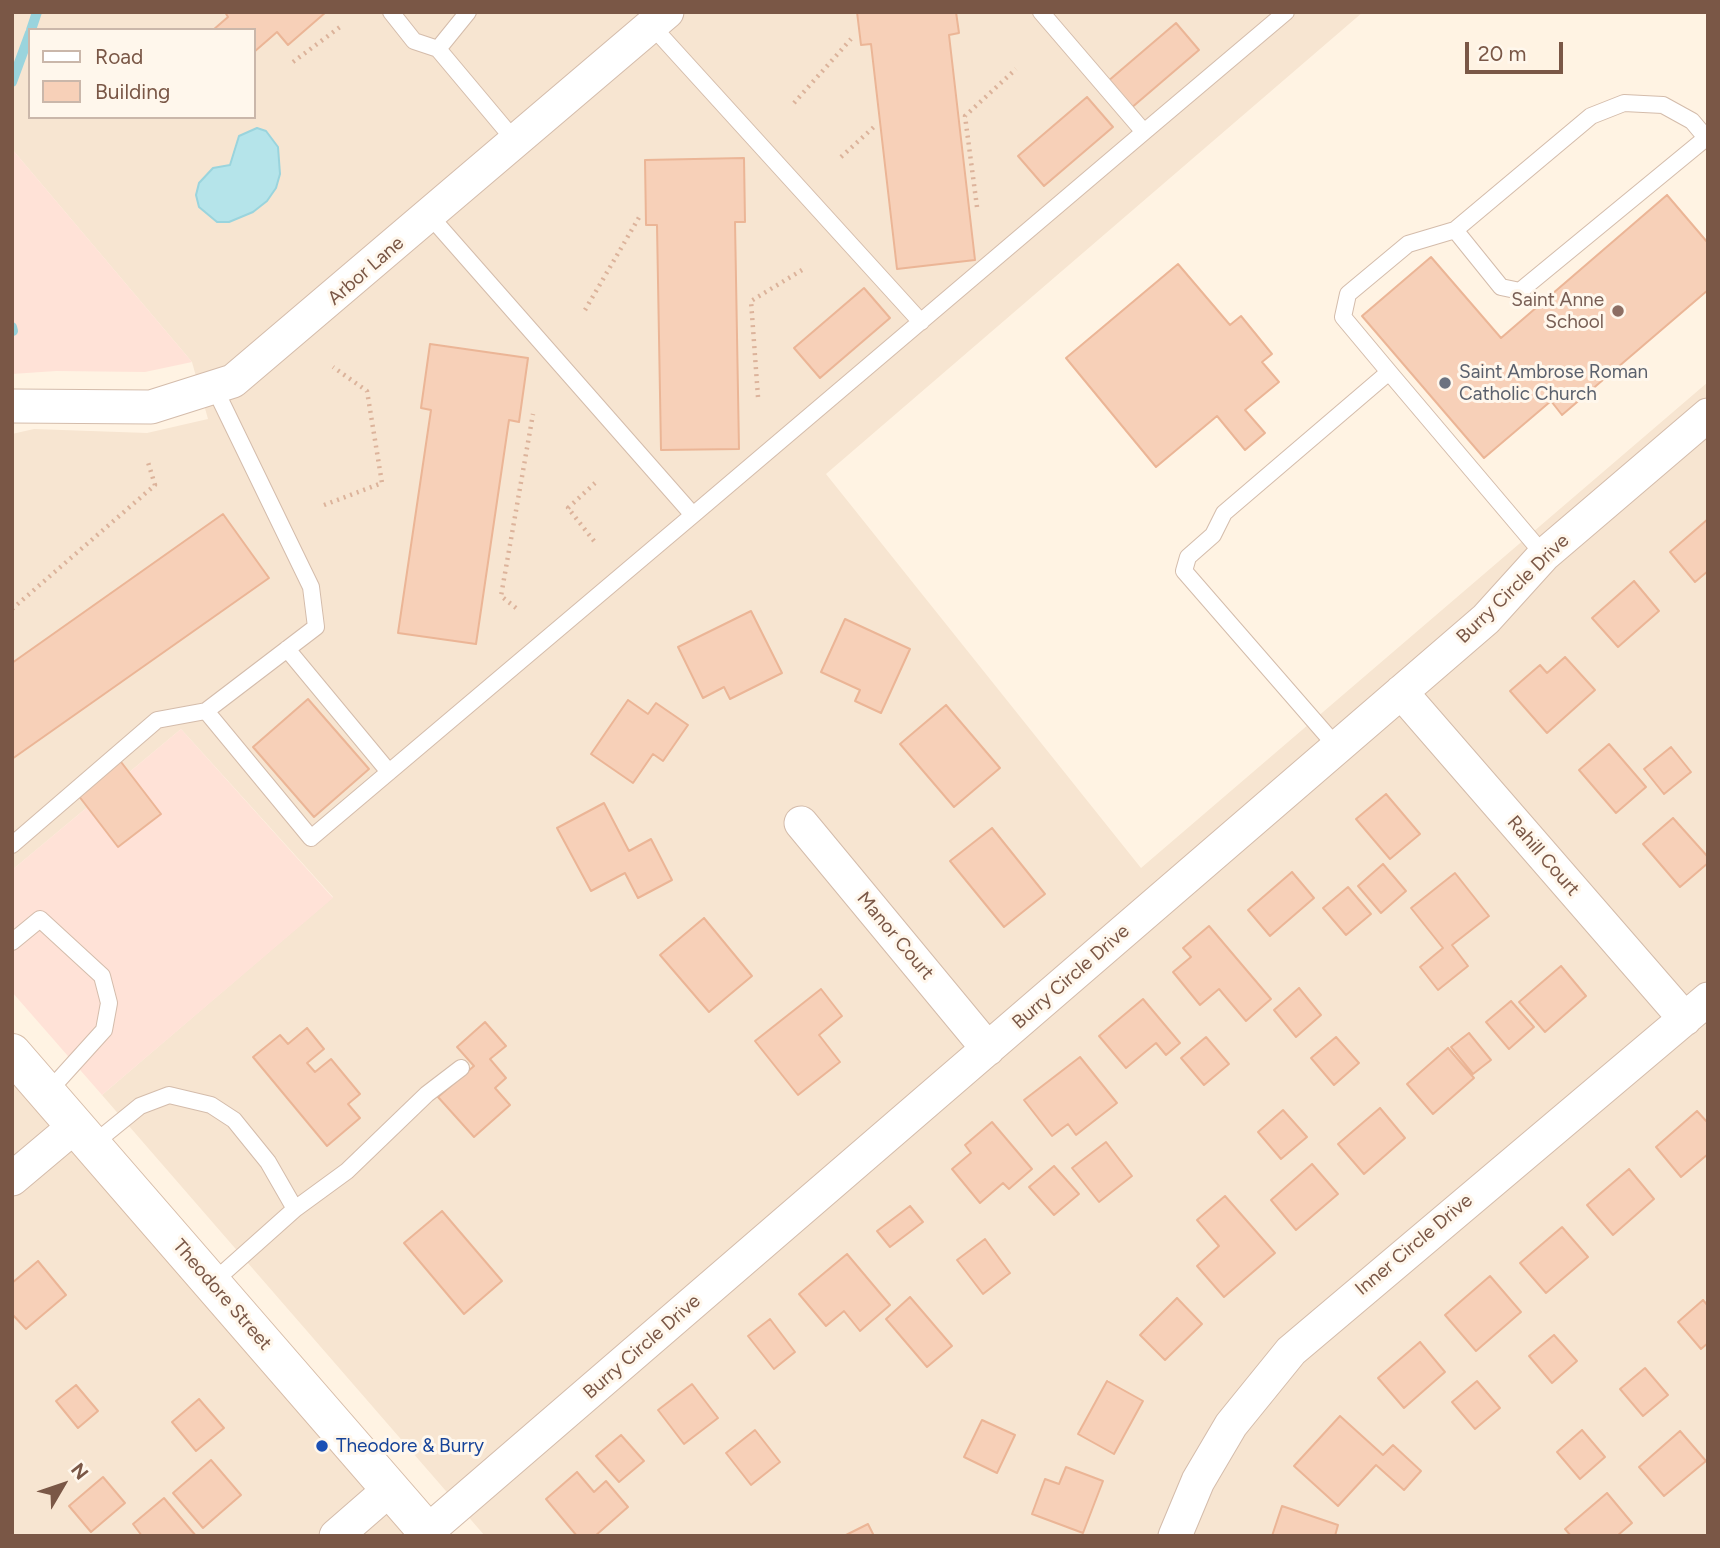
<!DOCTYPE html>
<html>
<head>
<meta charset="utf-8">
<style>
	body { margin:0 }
	#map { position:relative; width:1720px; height:1548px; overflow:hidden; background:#fff3e3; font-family:Figtree,sans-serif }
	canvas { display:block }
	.frame { position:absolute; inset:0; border:14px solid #7a5746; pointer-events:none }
	.legend { position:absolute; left:28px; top:28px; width:228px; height:91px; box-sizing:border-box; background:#fff7ec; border:2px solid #cab7aa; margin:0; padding:9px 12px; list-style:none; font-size:21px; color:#7a5746 }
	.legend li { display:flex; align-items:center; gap:14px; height:35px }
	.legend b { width:35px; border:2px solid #cab7aa }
	.north { position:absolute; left:28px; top:1450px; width:70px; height:70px; -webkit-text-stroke:5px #fff7ec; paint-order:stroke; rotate:51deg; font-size:19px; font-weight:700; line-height:28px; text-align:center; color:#7a5746 }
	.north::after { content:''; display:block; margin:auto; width:24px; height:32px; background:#7a5746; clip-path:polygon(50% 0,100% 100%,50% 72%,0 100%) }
	.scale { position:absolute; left:1465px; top:42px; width:98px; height:32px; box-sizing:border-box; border:4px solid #7a5746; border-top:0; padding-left:9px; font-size:21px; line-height:24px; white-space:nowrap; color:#7a5746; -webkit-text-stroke:5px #fff7ec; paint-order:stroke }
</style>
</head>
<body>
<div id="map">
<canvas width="1720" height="1548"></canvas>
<div class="frame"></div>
<ul class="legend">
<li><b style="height:9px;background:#fff"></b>Road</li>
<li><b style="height:19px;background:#f7d0b8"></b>Building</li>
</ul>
<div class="north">N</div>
<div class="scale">20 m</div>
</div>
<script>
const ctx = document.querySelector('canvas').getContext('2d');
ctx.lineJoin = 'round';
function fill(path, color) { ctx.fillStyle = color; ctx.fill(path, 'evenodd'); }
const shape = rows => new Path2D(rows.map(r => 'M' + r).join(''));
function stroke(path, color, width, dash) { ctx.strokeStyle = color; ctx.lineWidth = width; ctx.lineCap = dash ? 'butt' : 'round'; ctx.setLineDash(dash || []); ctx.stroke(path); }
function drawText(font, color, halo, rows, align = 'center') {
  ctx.font = font + ' Figtree,sans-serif'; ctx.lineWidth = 6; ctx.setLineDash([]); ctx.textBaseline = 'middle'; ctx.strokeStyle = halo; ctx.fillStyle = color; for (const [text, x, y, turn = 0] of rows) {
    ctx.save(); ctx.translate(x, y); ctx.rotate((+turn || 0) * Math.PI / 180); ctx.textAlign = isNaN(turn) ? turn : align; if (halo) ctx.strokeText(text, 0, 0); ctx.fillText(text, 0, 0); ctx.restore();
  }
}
const residential = shape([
	[12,12,1363,12,826,474,1141,868,1708,382,1708,1536,485,1536,102,1095,333,897,181,729,12,870,12,434,34,429,147,433,208,419,192,362,12,149],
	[30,30,254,30,254,117,30,117],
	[12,1083,263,1371,405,1536,12,1536]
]);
const commercial = shape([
	[12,149,192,362,145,372,56,371,12,374],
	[181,729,333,898,102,1095,12,992,12,870]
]);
const water = shape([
	[257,128,266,131,278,147,280,174,276,188,267,201,253,212,229,222,217,222,199,207,196,195,199,183,213,168,230,165,239,136,257,128]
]);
const stream = shape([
	[31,30,37,12],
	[12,82,30,33],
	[12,327,13,331]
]);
const building = shape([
	[225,12,326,12,288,45,277,32,254,52,254,30,213,30,228,17,225,12],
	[857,12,956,12,959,33,949,35,975,260,897,269,871,44,861,45,857,12],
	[1176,23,1199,50,1130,109,1107,82,1176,23],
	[1087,97,1113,127,1044,186,1018,156,1087,97],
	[744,158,745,222,735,222,739,449,661,450,657,225,646,225,645,160,744,158],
	[1667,195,1708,243,1708,290,1562,415,1551,401,1484,458,1362,316,1431,257,1501,338,1667,195],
	[1178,264,1230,325,1241,316,1272,354,1262,362,1279,382,1245,410,1265,433,1245,450,1217,416,1156,467,1066,358,1178,264],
	[864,288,890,318,820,378,794,348,864,288],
	[430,344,528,358,519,422,509,420,476,644,398,633,431,410,421,408,430,344],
	[223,514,269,578,12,759,12,663,223,514],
	[1708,519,1708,571,1695,582,1670,552,1708,519],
	[1634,581,1659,611,1618,647,1592,618,1634,581],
	[751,611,782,673,730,699,724,687,703,698,678,647,751,611],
	[845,619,910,649,881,713,855,701,860,690,821,672,845,619],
	[1565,657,1595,690,1547,733,1510,691,1540,665,1547,673,1565,657],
	[308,699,369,769,314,817,253,747,308,699],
	[628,700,648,714,656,703,688,725,663,761,653,754,633,783,591,754,628,700],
	[946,705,1000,768,954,807,900,744,946,705],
	[1609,744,1646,787,1616,813,1579,770,1609,744],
	[1671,747,1691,772,1664,794,1644,769,1671,747],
	[118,758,161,814,118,847,75,791,118,758],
	[1386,794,1420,834,1390,859,1356,819,1386,794],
	[604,803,629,851,651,839,672,880,638,898,625,873,591,891,557,828,604,803],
	[1673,818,1708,857,1708,863,1680,887,1643,844,1673,818],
	[992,828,1045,894,1004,927,950,861,992,828],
	[1383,864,1406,891,1381,913,1358,886,1383,864],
	[1292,872,1314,898,1270,936,1248,910,1292,872],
	[1455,873,1489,916,1452,945,1468,966,1438,990,1420,967,1443,948,1411,908,1455,873],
	[1348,887,1371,914,1346,935,1323,908,1348,887],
	[704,918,752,976,709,1012,660,955,704,918],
	[1209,926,1271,999,1246,1021,1219,989,1200,1005,1173,972,1191,957,1183,948,1209,926],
	[1561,966,1586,996,1545,1032,1519,1002,1561,966],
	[1299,988,1321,1015,1296,1037,1274,1010,1299,988],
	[821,989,842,1016,819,1035,840,1062,798,1095,755,1041,821,989],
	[1143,999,1180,1043,1166,1055,1156,1043,1126,1068,1099,1036,1143,999],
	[1511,1001,1534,1027,1509,1049,1486,1022,1511,1001],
	[485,1022,506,1046,490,1059,506,1078,495,1088,510,1105,474,1137,438,1097,474,1066,457,1047,485,1022],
	[307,1028,324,1049,307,1063,315,1072,331,1059,360,1094,348,1104,360,1118,327,1146,253,1057,280,1035,288,1044,307,1028],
	[1469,1033,1491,1060,1473,1074,1451,1047,1469,1033],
	[1206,1037,1229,1064,1204,1085,1181,1058,1206,1037],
	[1336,1037,1359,1063,1334,1085,1311,1058,1336,1037],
	[1448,1048,1474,1078,1433,1114,1407,1084,1448,1048],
	[1080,1057,1117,1103,1076,1135,1068,1124,1052,1136,1024,1100,1080,1057],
	[1380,1108,1405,1138,1364,1174,1338,1144,1380,1108],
	[1283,1110,1307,1137,1281,1159,1258,1132,1283,1110],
	[1697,1111,1708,1123,1708,1154,1681,1177,1656,1147,1697,1111],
	[992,1122,1032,1169,1009,1189,1003,1183,980,1203,952,1169,971,1153,965,1145,992,1122],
	[1106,1142,1132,1176,1099,1202,1072,1168,1106,1142],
	[1312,1164,1338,1194,1296,1230,1271,1200,1312,1164],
	[1054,1166,1079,1194,1054,1215,1029,1187,1054,1166],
	[1629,1169,1654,1199,1613,1235,1587,1205,1629,1169],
	[1225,1196,1275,1253,1224,1297,1197,1266,1219,1246,1197,1220,1225,1196],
	[910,1206,923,1222,890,1247,877,1231,910,1206],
	[442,1211,502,1281,464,1314,404,1243,442,1211],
	[1562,1227,1588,1257,1546,1293,1520,1263,1562,1227],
	[985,1239,1010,1273,983,1294,957,1260,985,1239],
	[847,1254,890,1305,860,1331,844,1311,826,1326,799,1294,847,1254],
	[38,1261,66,1295,26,1329,12,1314,12,1283,38,1261],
	[1490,1276,1521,1312,1476,1351,1445,1315,1490,1276],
	[910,1297,952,1346,927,1367,886,1319,910,1297],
	[1177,1298,1202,1324,1165,1360,1140,1335,1177,1298],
	[1703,1300,1708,1306,1708,1343,1701,1349,1678,1322,1703,1300],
	[770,1319,795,1352,774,1369,748,1336,770,1319],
	[1554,1335,1577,1361,1552,1383,1529,1356,1554,1335],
	[1420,1342,1445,1372,1404,1408,1378,1378,1420,1342],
	[1645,1368,1668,1395,1643,1416,1620,1389,1645,1368],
	[1107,1381,1143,1401,1114,1454,1078,1434,1107,1381],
	[1477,1381,1500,1408,1475,1429,1452,1402,1477,1381],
	[692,1384,718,1418,684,1444,658,1410,692,1384],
	[76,1385,98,1411,78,1428,56,1401,76,1385],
	[199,1399,224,1428,196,1451,172,1422,199,1399],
	[1340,1416,1383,1455,1393,1445,1421,1471,1404,1490,1376,1465,1338,1506,1294,1466,1340,1416],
	[982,1420,1015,1435,997,1473,964,1457,982,1420],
	[755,1430,780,1462,751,1485,726,1453,755,1430],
	[1582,1430,1605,1457,1580,1479,1557,1452,1582,1430],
	[1680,1431,1706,1461,1664,1496,1639,1467,1680,1431],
	[621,1435,644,1461,619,1482,596,1456,621,1435],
	[211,1460,241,1495,203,1528,173,1493,211,1460],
	[1066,1467,1103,1481,1083,1533,1032,1514,1045,1479,1059,1484,1066,1467],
	[577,1472,594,1492,606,1481,628,1507,595,1536,577,1536,546,1499,577,1472],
	[103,1477,125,1503,91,1532,69,1506,103,1477],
	[1607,1493,1632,1523,1617,1536,1571,1536,1565,1529,1607,1493],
	[164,1498,196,1536,142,1536,133,1524,164,1498],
	[1282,1506,1338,1525,1335,1536,1272,1536,1282,1506],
	[868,1524,874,1536,844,1536,868,1524]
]);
const path = shape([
	[293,62,340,27],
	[794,103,851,39],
	[841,157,875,126],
	[977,207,965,116,1016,69],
	[585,310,641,214],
	[758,397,751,301,802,270],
	[324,505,382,483,367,391,333,367],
	[594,541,568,508,595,483],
	[516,608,501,596,533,414],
	[12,609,155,485,147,459]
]);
const lane = shape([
	[391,12,414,41,438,49,516,142],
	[652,26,921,322],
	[438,49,468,12],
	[1144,132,1286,12],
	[1455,230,1501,287,1520,291,1706,138],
	[1389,372,1544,555],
	[214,387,311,587,316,627,206,711,311,838,693,515,430,216],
	[693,515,1144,132,1041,12],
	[287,649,389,772],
	[1337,747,1184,571,1188,557,1213,535,1224,513,1389,372,1343,317,1348,294,1408,244,1455,230,1591,116,1624,103,1663,105,1692,121,1708,140],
	[12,845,157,720,206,711],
	[12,942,40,919,102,976,109,1003,104,1030,47,1093],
	[92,1145,140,1106,169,1095,211,1105,234,1120,268,1162,295,1209,212,1283],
	[295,1209,347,1171,427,1094,461,1068]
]);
const street = shape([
	[12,406,151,407,233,381,667,12],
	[1401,692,1685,1019],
	[801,823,988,1049],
	[12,1179,75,1126],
	[428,1531,1486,619,1544,555,1708,415],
	[336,1536,390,1489],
	[1175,1536,1198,1481,1231,1425,1291,1351,1708,999]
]);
const secondary = shape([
	[12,1053,431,1536]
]);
const markers = [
	[1618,311,7,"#8d6e63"],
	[1445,383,7,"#6b7280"],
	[322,1446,7,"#1a4fb4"]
];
const streetNames = [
	["Arbor Lane",366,271,-41],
	["Burry Circle Drive",1513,589,-44],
	["Rahill Court",1543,856,49],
	["Manor Court",895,936,50],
	["Burry Circle Drive",1071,977,-41],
	["Inner Circle Drive",1414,1245,-40],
	["Theodore Street",222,1295,49],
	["Burry Circle Drive",642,1347,-41]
];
const educationNames = [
	["Saint Anne",1604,300],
	["School",1604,322]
];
const worshipNames = [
	["Saint Ambrose Roman",1459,372],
	["Catholic Church",1459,394]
];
const transitNames = [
	["Theodore & Burry",336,1446]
];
fill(residential, '#f7e5d1');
fill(commercial, '#ffe2d7');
fill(water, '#b5e4ea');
stroke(water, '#9ad4dd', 2);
stroke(stream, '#9ad4dd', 10);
fill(building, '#f7d0b8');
stroke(building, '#ebb596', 2);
stroke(lane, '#d4bcab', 18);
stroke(street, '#d4bcab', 35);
stroke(secondary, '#d7bca8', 40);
stroke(path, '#dcb39b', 4.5, [2, 5]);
stroke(lane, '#fff', 16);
stroke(street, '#fff', 33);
stroke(secondary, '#fff', 38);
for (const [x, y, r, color] of markers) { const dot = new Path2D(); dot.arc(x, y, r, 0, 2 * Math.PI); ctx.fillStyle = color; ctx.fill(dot); stroke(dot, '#fff7ec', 2.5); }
drawText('19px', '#7a5746', '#fff7ec', streetNames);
drawText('19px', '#785e54', '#fff7ec', educationNames, 'right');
drawText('19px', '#5b616d', '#fff7ec', worshipNames, 'left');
drawText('19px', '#164399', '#fff7ec', transitNames, 'left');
</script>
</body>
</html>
